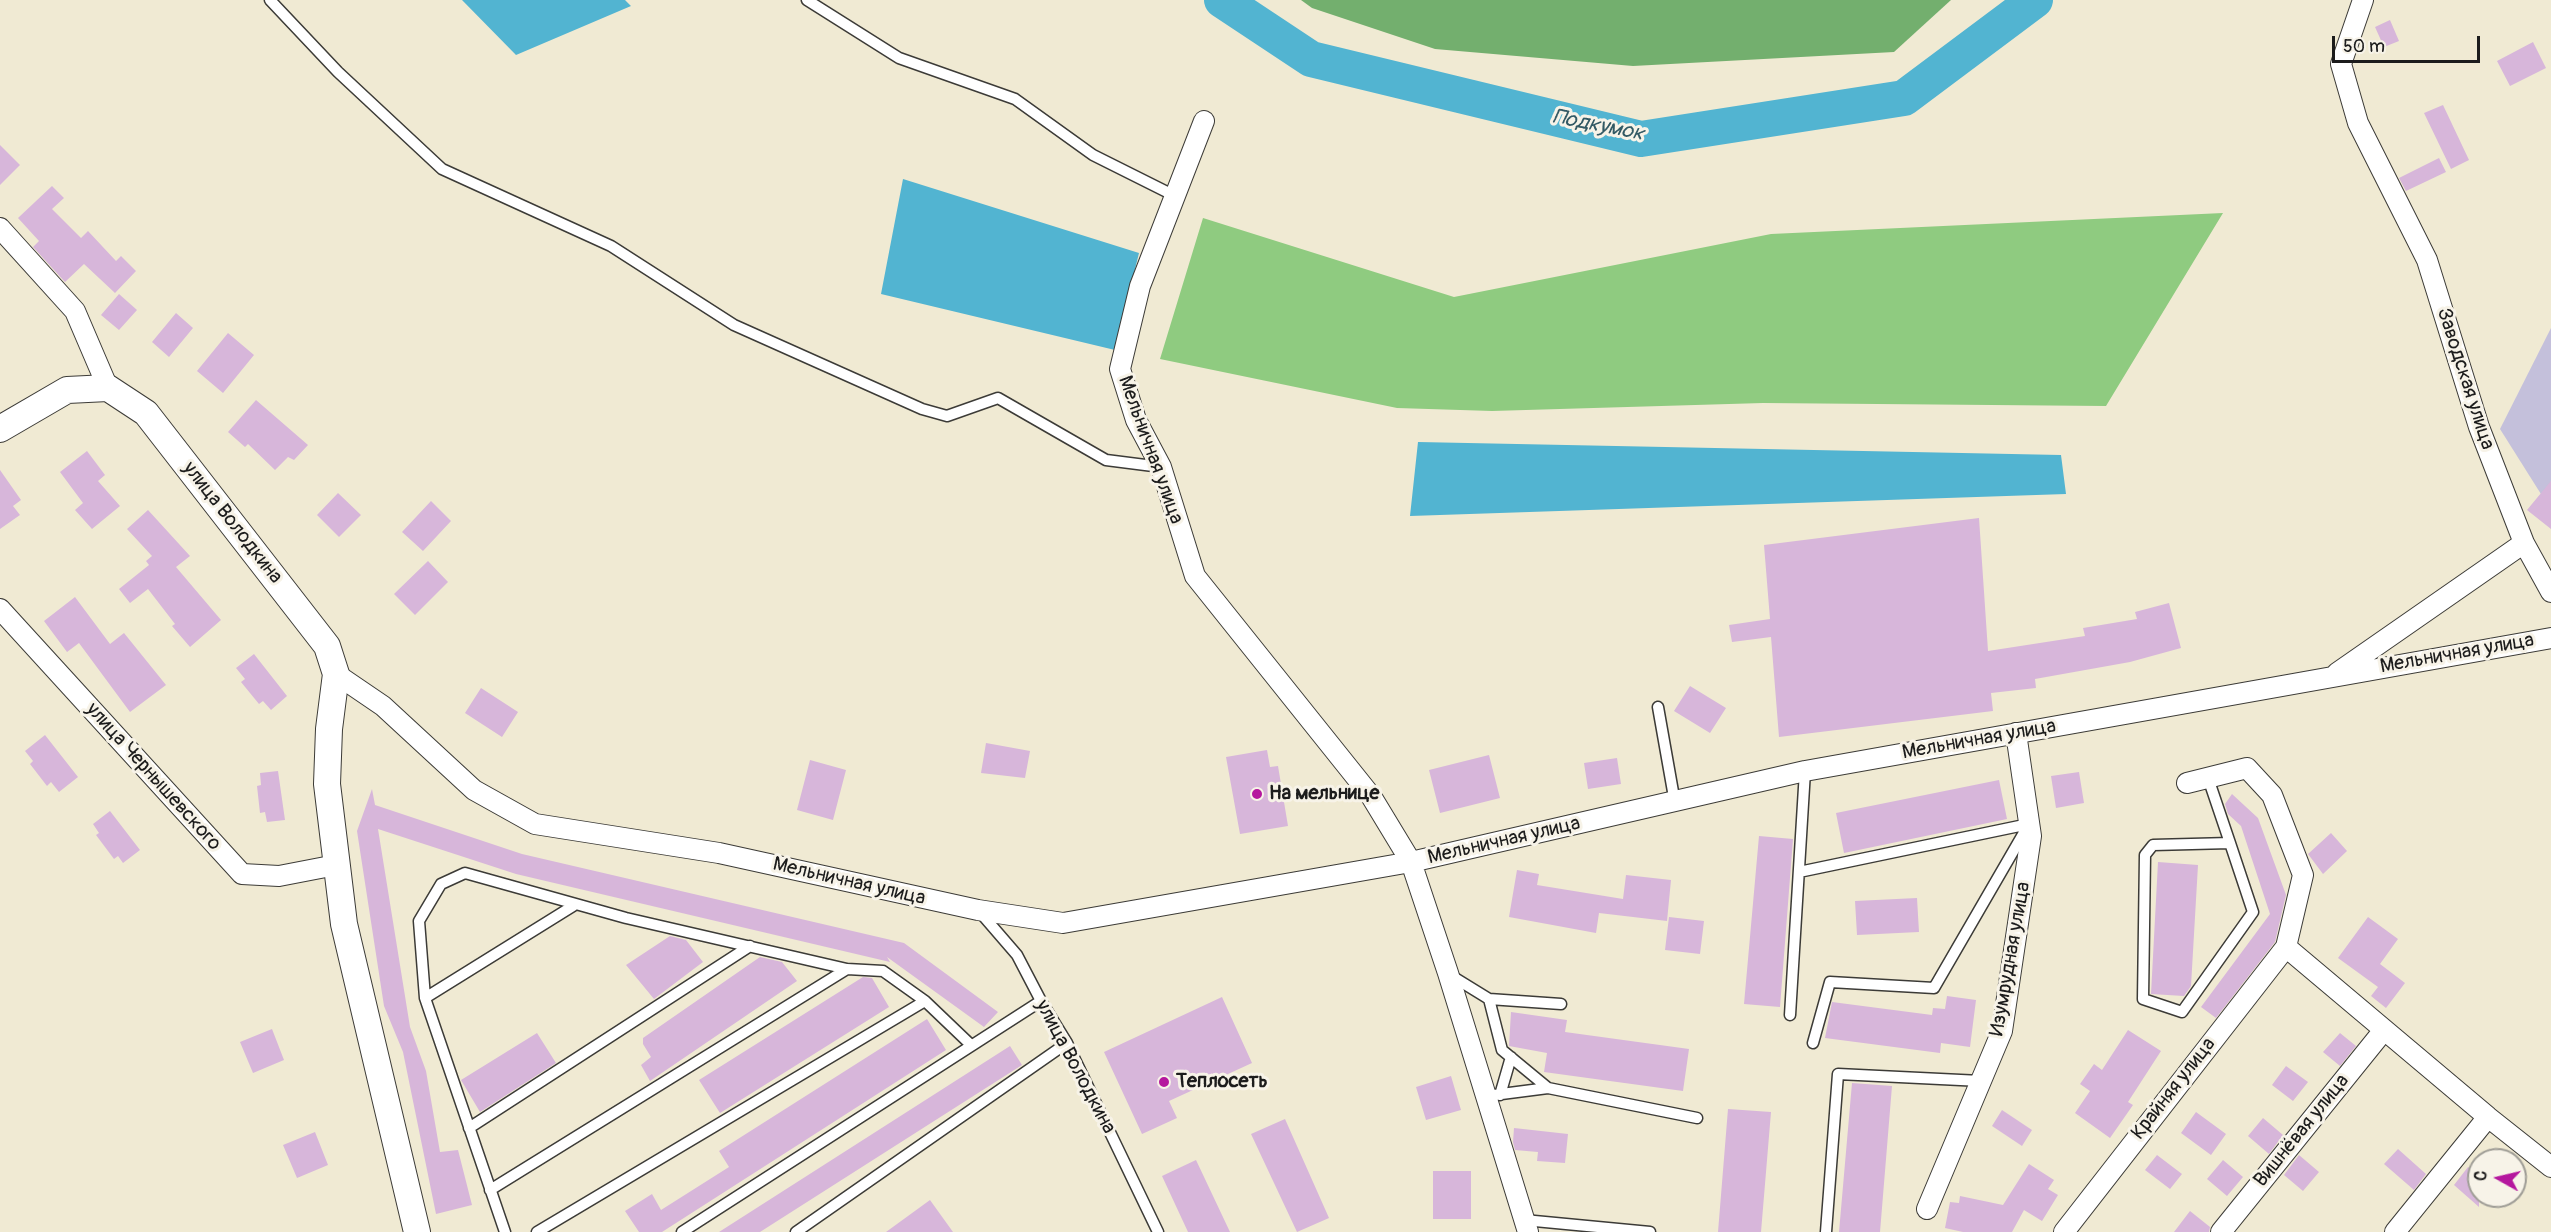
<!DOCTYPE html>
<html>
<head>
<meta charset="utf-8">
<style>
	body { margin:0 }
	#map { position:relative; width:2551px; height:1232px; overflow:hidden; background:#f0ead3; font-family:Pangolin,sans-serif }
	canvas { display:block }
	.north { position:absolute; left:2467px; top:1148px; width:60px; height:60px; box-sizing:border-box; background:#f7f3e8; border:2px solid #9f9d96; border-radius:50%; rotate:278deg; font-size:16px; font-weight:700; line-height:24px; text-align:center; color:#1c1c1c }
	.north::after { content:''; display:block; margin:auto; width:21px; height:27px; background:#b5179e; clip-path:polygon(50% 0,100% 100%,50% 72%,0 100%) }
	.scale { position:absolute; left:2332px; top:36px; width:148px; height:27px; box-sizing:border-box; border:3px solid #1c1c1c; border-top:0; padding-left:8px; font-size:18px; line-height:21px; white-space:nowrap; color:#1c1c1c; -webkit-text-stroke:4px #f7f3e8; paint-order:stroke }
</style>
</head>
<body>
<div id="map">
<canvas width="2551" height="1232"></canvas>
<div class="north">С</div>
<div class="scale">50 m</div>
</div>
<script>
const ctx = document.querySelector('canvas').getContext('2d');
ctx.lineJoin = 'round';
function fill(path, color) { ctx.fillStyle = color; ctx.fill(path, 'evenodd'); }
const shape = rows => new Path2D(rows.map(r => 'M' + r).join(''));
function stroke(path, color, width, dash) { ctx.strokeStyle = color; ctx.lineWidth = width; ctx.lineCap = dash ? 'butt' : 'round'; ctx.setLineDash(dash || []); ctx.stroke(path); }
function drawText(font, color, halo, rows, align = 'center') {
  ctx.font = font + ' Pangolin,sans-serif'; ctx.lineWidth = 6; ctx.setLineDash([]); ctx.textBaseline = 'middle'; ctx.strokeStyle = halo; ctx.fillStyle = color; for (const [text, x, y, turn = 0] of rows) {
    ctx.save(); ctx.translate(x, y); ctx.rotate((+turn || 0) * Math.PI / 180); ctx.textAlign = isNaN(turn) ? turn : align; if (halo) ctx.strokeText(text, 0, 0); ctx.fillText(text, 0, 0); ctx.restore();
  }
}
const industrial = shape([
	[2551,328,2551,510,2500,429]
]);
const green = shape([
	[2223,213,2106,406,1763,403,1492,411,1397,408,1160,359,1203,218,1454,297,1771,234]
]);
const forest = shape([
	[1301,0,1951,0,1894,52,1633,66,1435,49,1312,8]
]);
const water = shape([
	[462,0,625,0,631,6,516,55],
	[903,179,1139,253,1115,350,881,294],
	[1418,442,2061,455,2066,494,1410,516]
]);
const river = shape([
	[1222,0,1311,59,1641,139,1904,98,2035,0]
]);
const building = shape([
	[2390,20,2399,41,2384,47,2375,27],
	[2533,42,2546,68,2510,86,2497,61],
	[2443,105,2469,160,2451,169,2424,113],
	[0,145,20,165,0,185],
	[2439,158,2446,172,2406,191,2399,178],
	[52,186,64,198,52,209,81,238,88,231,116,261,121,256,136,271,115,293,84,264,65,282,33,247,39,241,18,218],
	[119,294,137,310,119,330,101,315],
	[176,313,193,328,169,357,152,342],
	[228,333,254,355,223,393,197,371],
	[256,400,308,445,294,460,288,457,275,470,248,444,245,447,228,432],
	[87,451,105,475,98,481,120,506,92,529,75,510,83,503,60,472],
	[0,470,21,500,13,506,20,515,0,529],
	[2551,481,2551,529,2527,510],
	[338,493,361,515,339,537,317,515],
	[431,501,451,521,423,551,402,532],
	[148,510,190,556,176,567,221,620,190,647,172,626,175,624,148,589,130,603,119,589,149,565,146,561,152,556,127,529],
	[1979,518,1988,651,2085,636,2083,628,2137,619,2135,612,2169,603,2181,648,2130,662,2035,679,2036,688,1991,693,1993,711,1779,737,1771,637,1732,642,1729,625,1770,619,1764,545],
	[428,561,448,582,415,615,394,594],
	[75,597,110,644,124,633,166,685,130,712,79,643,67,652,44,621],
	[254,654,287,696,271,710,263,701,259,704,241,682,245,679,236,668],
	[1690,686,1726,708,1710,733,1674,711],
	[481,688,518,712,502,737,465,713],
	[45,735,78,777,59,792,51,782,47,786,30,764,33,761,25,751],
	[986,743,1030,751,1025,778,981,773],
	[1267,750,1270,767,1278,766,1288,826,1240,834,1226,757],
	[1489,755,1500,798,1440,813,1429,770],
	[1617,758,1621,784,1588,789,1584,763],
	[810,760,846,770,833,820,797,810],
	[278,771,285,820,267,822,265,812,260,813,257,786,261,785,260,773],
	[2079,772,2084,803,2056,808,2051,776],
	[1999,780,2007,819,1844,853,1836,813],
	[372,789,375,805,522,854,904,943,998,1012,984,1027,887,957,890,962,516,874,378,829,410,1027,426,1071,440,1152,458,1150,472,1205,436,1214,403,1052,384,1006,357,831],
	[2232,794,2258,818,2286,895,2275,942,2216,1018,2201,1007,2270,914,2241,826,2228,814,2225,804],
	[110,811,140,850,123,863,118,856,114,859,96,835,99,833,93,824],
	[2331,833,2347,851,2323,874,2308,854],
	[1759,836,1793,839,1780,1007,1744,1004],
	[2158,862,2198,865,2191,986,2184,996,2151,994],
	[1517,870,1539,874,1537,885,1623,899,1626,875,1671,880,1667,921,1599,913,1596,933,1509,917],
	[1917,898,1919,932,1857,935,1855,901],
	[1669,917,1704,921,1700,954,1665,950],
	[2368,917,2398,939,2380,964,2405,983,2386,1008,2371,996,2378,987,2338,958],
	[670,936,686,940,703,962,654,999,626,965],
	[760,957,782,962,797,981,650,1081,641,1065,651,1057,643,1044,643,1038],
	[863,977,872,978,889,1007,720,1113,699,1080],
	[1947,996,1976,1000,1970,1047,1941,1043,1940,1053,1825,1038,1832,1002,1932,1015,1933,1008,1945,1009],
	[1222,997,1252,1063,1169,1101,1177,1118,1142,1134,1104,1052],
	[1511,1012,1567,1020,1565,1032,1689,1049,1683,1091,1544,1072,1547,1053,1509,1046],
	[927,1019,946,1050,662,1232,639,1232,625,1211,652,1194,661,1210,729,1167,719,1151],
	[272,1029,284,1060,253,1073,240,1042],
	[2128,1030,2161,1051,2128,1102,2133,1105,2110,1138,2075,1113,2090,1091,2080,1084,2094,1064,2102,1070],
	[537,1033,556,1063,480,1112,461,1080],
	[2340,1033,2356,1046,2340,1066,2323,1052],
	[1010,1046,1022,1065,760,1232,719,1232],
	[2286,1066,2308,1082,2293,1101,2272,1085],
	[1451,1076,1461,1110,1426,1120,1416,1087],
	[1852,1083,1892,1086,1880,1232,1839,1232],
	[1728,1109,1771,1112,1761,1232,1718,1232],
	[2002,1110,2032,1130,2022,1146,1992,1126],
	[2196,1112,2226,1134,2211,1155,2181,1133],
	[2263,1118,2283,1135,2269,1154,2248,1136],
	[1285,1119,1329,1218,1297,1232,1251,1134],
	[1514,1128,1568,1134,1565,1163,1537,1161,1538,1152,1515,1150,1513,1142],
	[315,1132,328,1165,297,1178,283,1145],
	[2398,1149,2426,1174,2414,1190,2384,1164],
	[2157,1155,2182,1174,2170,1189,2145,1170],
	[2299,1155,2319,1172,2303,1191,2284,1175],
	[1196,1160,1230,1232,1188,1232,1162,1176],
	[2223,1160,2243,1177,2227,1196,2207,1179],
	[2029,1164,2054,1180,2048,1189,2058,1195,2042,1221,2024,1210,2012,1232,1963,1232,1945,1228,1950,1202,1959,1203,1960,1196,2003,1205],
	[2468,1167,2479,1176,2479,1207,2454,1185],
	[1433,1171,1471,1171,1471,1219,1433,1219],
	[930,1200,953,1232,886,1232],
	[2190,1211,2210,1227,2209,1232,2174,1232]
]);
const service = shape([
	[270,0,338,72,442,169,611,246,734,325,922,409,947,416,998,398,1106,460,1161,467],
	[807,0,899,58,1015,99,1093,155,1175,196],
	[1658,707,1675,803],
	[2208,778,2230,843,2253,912,2182,1012,2143,999,2145,855,2153,845,2230,843],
	[1799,872,2029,824,1934,988,1830,982,1813,1043],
	[979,911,1017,955,1041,1001,1067,1043,1158,1232],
	[1450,975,1489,999,1502,1050,1548,1088],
	[425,998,573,906],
	[1489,999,1561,1004],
	[1790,1015,1805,771],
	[1500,1095,1511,1057],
	[1486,1096,1548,1088,1697,1118],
	[469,1128,750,946],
	[490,1190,847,969],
	[1524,1220,1650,1232],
	[505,1232,425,998,419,921,441,884,465,873,626,918,847,969,883,971,925,1001,971,1045],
	[537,1232,925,1001],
	[682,1232,1041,1001],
	[796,1232,1067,1043],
	[1826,1232,1838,1074,1981,1081]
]);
const minor = shape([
	[1204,121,1140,286,1120,369,1136,420,1161,467,1195,576,1371,796,1411,862,1448,973,1528,1232],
	[0,228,75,311,108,388],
	[2524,543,2551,592],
	[0,609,242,874,279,876,336,865],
	[2337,673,2524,543,2479,427,2427,260,2358,123,2341,64,2363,0],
	[336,674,383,706,474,790,535,824,719,853,978,910,1063,923,1411,862,1805,771,2551,638],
	[2286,947,2488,1117,2551,1167],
	[1927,1209,2002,1031,2031,836,2016,733],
	[2064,1232,2286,947,2303,875,2272,795,2247,768,2187,783],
	[2221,1232,2384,1030],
	[2395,1232,2488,1117]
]);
const tertiary = shape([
	[0,429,67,390,108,388,146,413,327,646,336,674,329,729,327,784,344,924,417,1232]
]);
const markers = [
	[1257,794,6,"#b5179e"],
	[1164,1082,6,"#b5179e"]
];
const streetNames = [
	["Заводская улица",2465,379,72],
	["Мельничная улица",1150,450,70],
	["улица Володкина",232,523,52],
	["Мельничная улица",2457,654,-10],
	["Мельничная улица",1979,740,-10],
	["улица Чернышевского",153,777,48],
	["Мельничная улица",1504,841,-13],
	["Мельничная улица",849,882,13],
	["Изумрудная улица",2011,959,-80],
	["улица Володкина",1075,1067,62],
	["Крайняя улица",2174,1089,-52],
	["Вишнёвая улица",2302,1131,-51]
];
const poiNames = [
	["На мельнице",1269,794],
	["Теплосеть",1176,1082]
];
const waterNames = [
	["Подкумок",1598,126,11]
];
fill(industrial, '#c4c0db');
fill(green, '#8fcb80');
fill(forest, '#73af6e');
fill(water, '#52b4d1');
stroke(river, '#52b4d1', 36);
fill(building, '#d7b6da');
stroke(service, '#3c3b37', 13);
stroke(minor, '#3c3b37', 22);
stroke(tertiary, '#3c3b37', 28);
stroke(service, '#fff', 10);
stroke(minor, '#fff', 20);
stroke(tertiary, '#fff', 26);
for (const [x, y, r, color] of markers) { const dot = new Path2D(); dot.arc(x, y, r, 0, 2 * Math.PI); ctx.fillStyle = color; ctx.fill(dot); stroke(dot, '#f7f3e8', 2); }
drawText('20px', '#1c1c1c', '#f7f3e8', streetNames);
drawText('bold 20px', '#1c1c1c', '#f7f3e8', poiNames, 'left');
drawText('italic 21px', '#325964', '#f7f3e8', waterNames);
</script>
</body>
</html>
